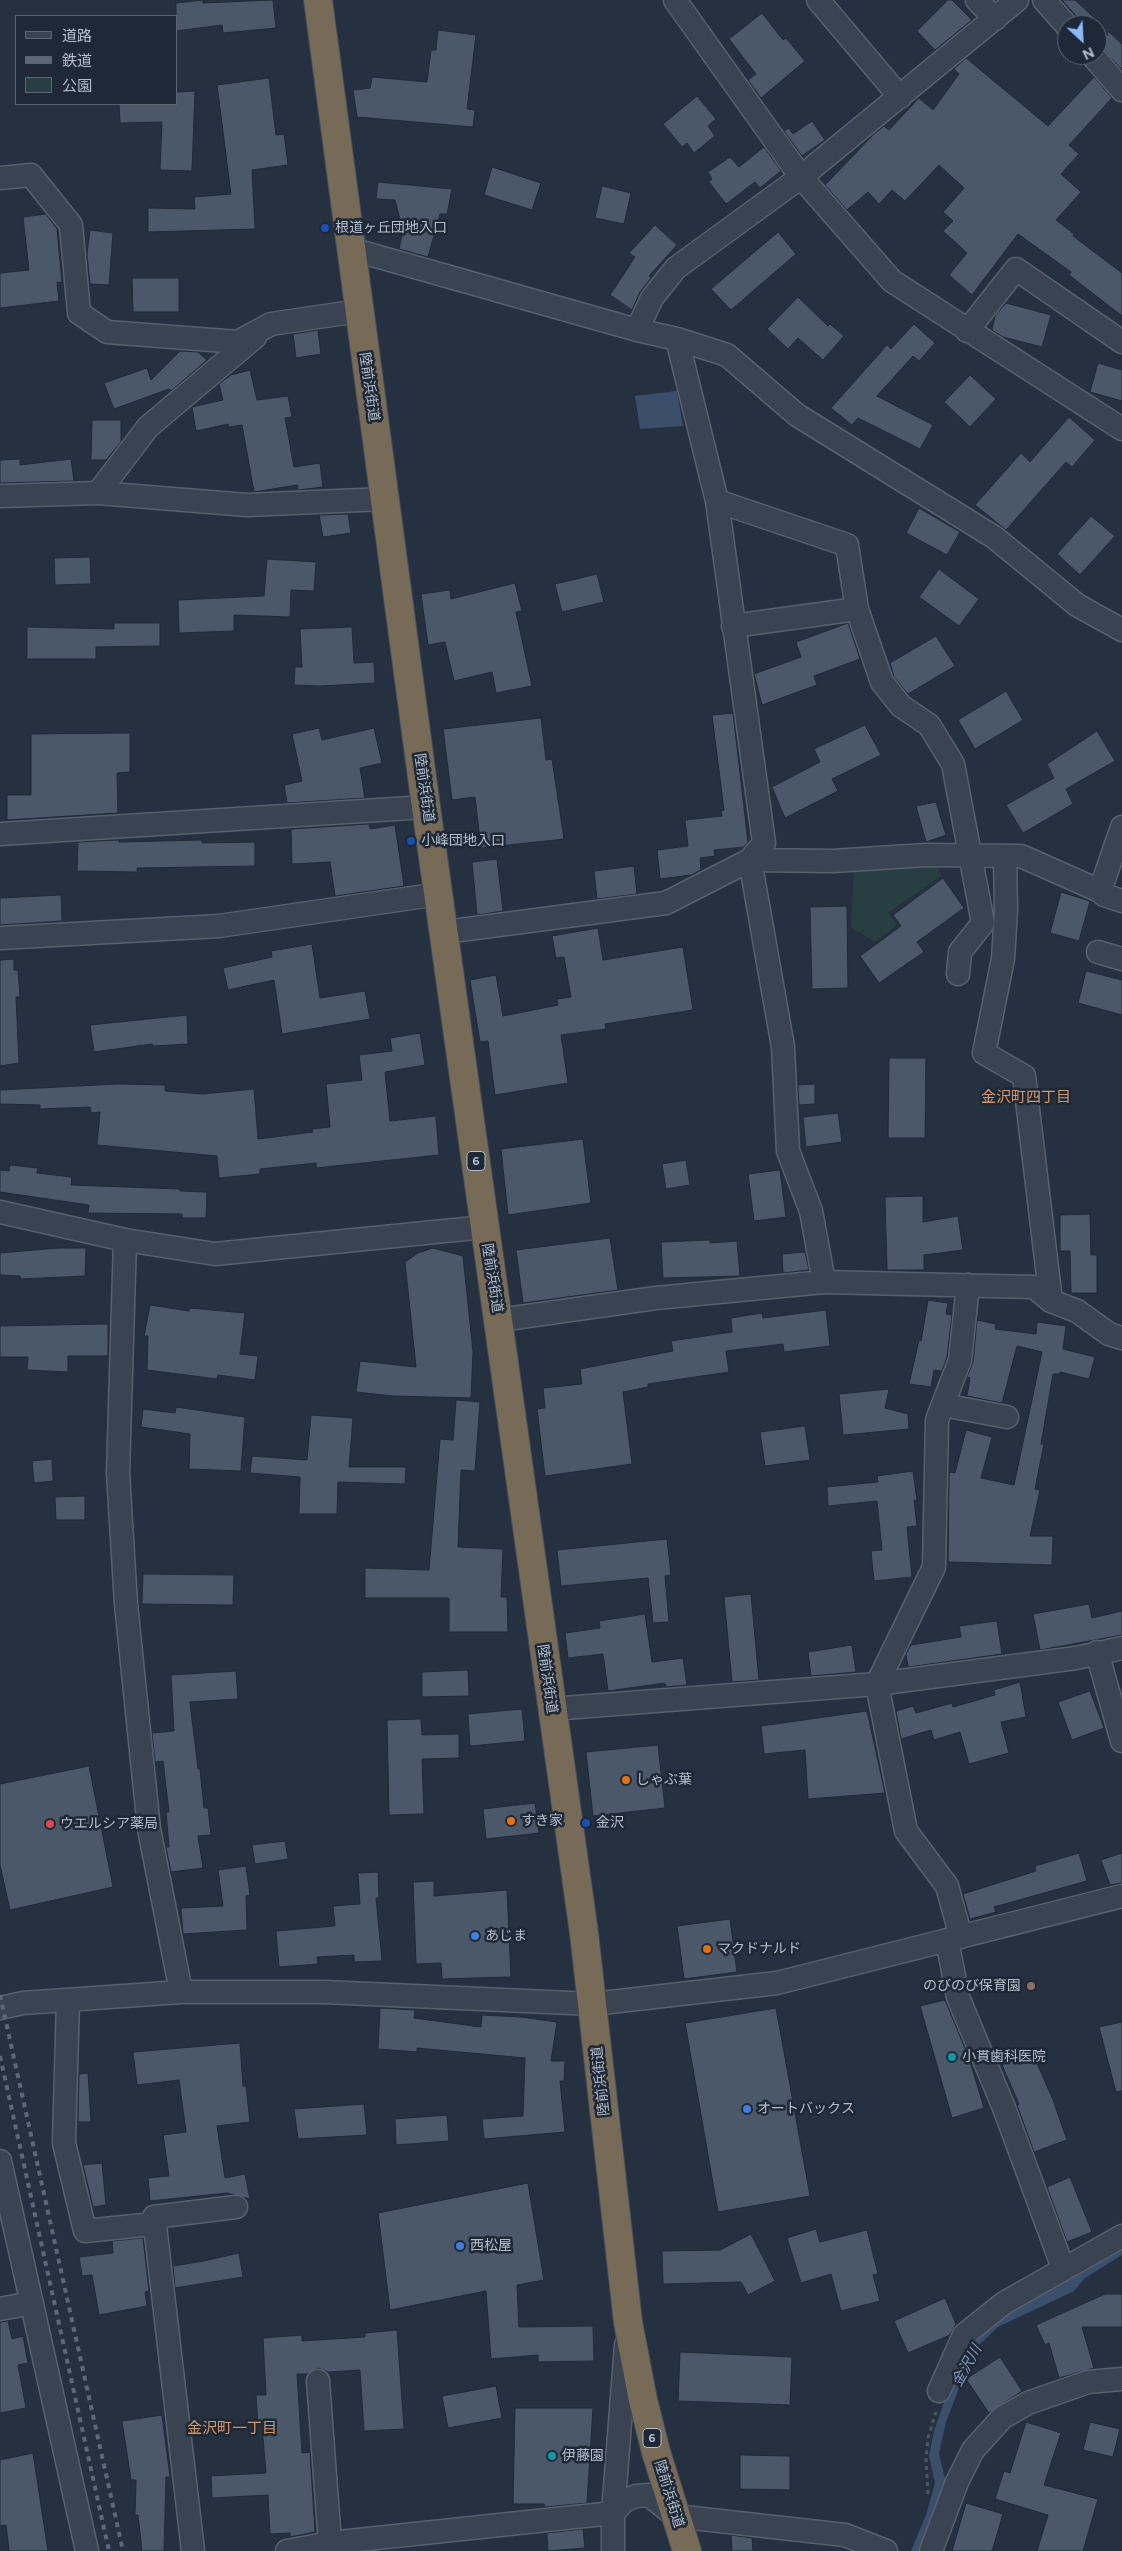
<!DOCTYPE html>
<html>
<head>
<meta charset="utf-8">
<style>
	body { margin:0 }
	#map { position:relative; width:1122px; height:2551px; overflow:hidden; background:#253141; font-family:Figtree,"Noto Sans JP",sans-serif }
	canvas { display:block }
	.legend { position:absolute; left:15px; top:15px; width:162px; height:90px; box-sizing:border-box; background:#1e2836; border:1px solid #5b6472; margin:0; padding:6px 9px; list-style:none; font-size:15px; color:#b6becb }
	.legend li { display:flex; align-items:center; gap:10px; height:25px }
	.legend b { width:25px; border:1px solid #5b6472 }
	.north { position:absolute; left:1057px; top:15px; width:50px; height:50px; box-sizing:border-box; background:#1e2836; border:1px solid #5b6472; border-radius:50%; rotate:155deg; font-size:14px; font-weight:700; line-height:20px; text-align:center; color:#b6becb }
	.north::after { content:''; display:block; margin:auto; width:18px; height:22px; background:#8db7f9; clip-path:polygon(50% 0,100% 100%,50% 72%,0 100%) }
</style>
</head>
<body>
<div id="map">
<canvas width="1122" height="2551"></canvas>
<ul class="legend">
<li><b style="height:6px;background:#3a4351"></b>道路</li>
<li><b style="height:6px;background:#5c6778"></b>鉄道</li>
<li><b style="height:14px;background:#273f42"></b>公園</li>
</ul>
<div class="north">N</div>
</div>
<script>
const ctx = document.querySelector('canvas').getContext('2d');
ctx.lineJoin = 'round';
function fill(path, color) { ctx.fillStyle = color; ctx.fill(path, 'evenodd'); }
const shape = rows => new Path2D(rows.map(r => 'M' + r).join(''));
function stroke(path, color, width, dash) { ctx.strokeStyle = color; ctx.lineWidth = width; ctx.lineCap = dash ? 'butt' : 'round'; ctx.setLineDash(dash || []); ctx.stroke(path); }
function drawText(font, color, halo, rows, align = 'center') {
  ctx.font = font + ' Figtree,"Noto Sans JP",sans-serif'; ctx.lineWidth = 5; ctx.setLineDash([]); ctx.textBaseline = 'middle'; ctx.strokeStyle = halo; ctx.fillStyle = color; for (const [text, x, y, turn = 0] of rows) {
    ctx.save(); ctx.translate(x, y); ctx.rotate((+turn || 0) * Math.PI / 180); ctx.textAlign = isNaN(turn) ? turn : align; if (halo) ctx.strokeText(text, 0, 0); ctx.fillText(text, 0, 0); ctx.restore();
  }
}
const green = shape([
	[937,867,942,875,888,913,897,925,875,942,851,927,854,870]
]);
const water = shape([
	[677,391,683,426,640,429,635,396],
	[1122,2245,1122,2255,1085,2278,1074,2291,998,2327,978,2346,964,2375,946,2422,939,2454,947,2487,926,2551,911,2551,926,2515,935,2483,929,2456,934,2431,956,2368,980,2329]
]);
const building = shape([
	[203,0,203,3,273,0,276,28,223,33,222,25,176,31,176,3,203,0],
	[948,0,952,0,972,20,935,50,917,31,948,0],
	[1062,0,1075,0,1102,25,1099,25,1107,36,1108,31,1122,44,1122,70,1097,43,1097,25,1080,25,1077,17,1062,0],
	[762,13,783,40,786,38,805,61,761,98,748,80,756,74,729,39,762,13],
	[438,30,476,35,467,109,475,110,473,127,357,117,353,90,370,88,372,77,427,82,431,50,436,50,438,30],
	[966,58,1048,126,1094,77,1112,98,1069,145,1079,154,1061,174,1081,192,1056,220,1074,234,1073,236,1122,273,1122,316,1069,275,1071,272,1018,234,972,295,949,275,967,253,943,231,953,221,943,212,964,188,939,165,905,201,892,190,879,204,868,192,847,210,825,185,873,135,884,126,889,130,919,98,933,110,959,74,954,69,966,58],
	[269,78,276,135,284,134,288,165,252,170,255,229,148,232,148,208,195,209,194,197,231,194,217,85,269,78],
	[195,91,192,171,160,170,162,122,120,123,119,104,176,104,176,92,195,91],
	[697,96,716,119,708,126,715,136,694,153,687,143,682,147,663,124,697,96],
	[812,121,825,140,802,156,784,131,789,128,793,134,812,121],
	[764,147,781,171,760,188,755,182,726,204,709,182,712,179,708,172,730,157,739,167,764,147],
	[492,167,541,183,532,210,484,195,492,167],
	[378,182,452,189,447,214,440,214,428,257,399,249,403,231,395,200,376,199,378,182],
	[602,186,631,193,624,224,595,218,602,186],
	[46,214,57,229,62,283,57,282,59,301,0,308,0,273,29,270,23,217,46,214],
	[655,225,677,245,649,276,651,278,640,292,632,310,610,295,635,257,629,253,655,225],
	[90,230,113,233,109,285,90,284,87,254,90,230],
	[778,232,796,254,731,310,711,289,778,232],
	[132,278,179,278,179,312,133,312,132,278],
	[798,297,828,326,830,324,844,336,823,360,798,338,788,349,767,329,798,297],
	[1006,303,1051,315,1042,347,1003,337,992,330,995,316,1006,303],
	[914,324,935,343,919,361,913,356,877,396,933,425,920,449,858,418,852,425,831,408,887,345,891,349,914,324],
	[318,330,321,354,296,358,293,334,318,330],
	[180,351,198,352,207,360,171,391,169,389,114,409,104,383,147,368,151,380,180,351],
	[1098,363,1122,370,1122,401,1090,392,1098,363],
	[250,370,257,400,288,396,292,417,285,418,294,467,320,463,323,487,298,490,297,485,254,492,242,425,229,427,228,424,196,431,192,407,223,400,219,384,231,375,250,370],
	[970,375,996,399,970,427,944,402,970,375],
	[1069,417,1095,440,1072,467,1066,462,1006,530,975,505,1021,453,1030,462,1069,417],
	[92,420,121,420,121,442,106,460,91,460,92,420],
	[20,459,20,465,71,459,74,481,0,483,0,460,20,459],
	[919,508,960,532,947,555,906,533,919,508],
	[348,514,351,533,323,537,319,515,348,514],
	[1091,516,1115,536,1080,575,1057,554,1091,516],
	[90,557,91,584,55,585,54,558,90,557],
	[267,559,316,562,314,591,291,590,290,617,234,615,234,631,179,633,178,600,264,596,267,559],
	[939,569,979,599,959,626,919,597,939,569],
	[597,574,604,602,562,612,555,584,597,574],
	[515,583,522,611,516,612,532,686,496,693,492,672,454,681,445,642,428,645,421,594,450,590,451,599,515,583],
	[114,623,160,623,160,646,96,647,96,659,27,659,27,627,114,629,114,623],
	[848,623,860,659,814,676,817,685,762,705,754,674,801,657,796,642,848,623],
	[352,627,354,663,374,662,375,683,320,686,294,685,295,667,302,667,300,629,352,627],
	[936,636,955,666,908,694,894,677,890,663,936,636],
	[1006,691,1023,720,975,749,958,720,1006,691],
	[733,713,748,842,744,847,714,850,715,856,700,858,701,870,691,875,660,879,657,850,688,846,685,820,722,816,721,811,724,810,712,715,733,713],
	[541,718,546,760,552,759,564,839,481,848,475,797,452,800,443,729,541,718],
	[865,725,881,755,832,779,838,791,785,818,772,787,820,762,814,749,865,725],
	[319,728,322,740,374,728,382,763,360,768,365,798,287,803,284,785,302,781,292,734,319,728],
	[1097,731,1115,761,1066,789,1073,804,1023,833,1006,805,1054,778,1047,764,1097,731],
	[130,733,130,772,117,773,118,813,7,820,7,795,31,795,31,734,130,733],
	[936,802,946,835,926,842,916,806,936,802],
	[369,824,370,829,395,825,404,886,335,896,330,862,292,864,291,829,369,824],
	[119,840,119,842,202,840,202,843,255,842,255,866,137,868,137,872,77,871,78,842,119,840],
	[497,859,503,911,477,915,472,862,497,859],
	[634,866,637,894,597,899,594,871,634,866],
	[943,878,964,908,917,942,924,952,879,983,860,956,901,926,893,915,943,878],
	[1061,892,1090,901,1079,941,1050,933,1061,892],
	[61,895,62,921,0,925,0,898,61,895],
	[847,906,848,988,812,989,810,907,847,906],
	[598,928,603,960,683,947,693,1010,605,1024,606,1029,561,1035,568,1083,495,1095,488,1041,480,1042,470,980,496,975,503,1016,558,1005,557,999,571,997,564,957,556,958,552,936,598,928],
	[312,944,320,998,365,991,370,1019,282,1034,274,980,228,990,223,968,272,957,271,951,312,944],
	[14,959,14,970,18,970,20,997,16,997,19,1063,0,1066,0,960,14,959],
	[1086,971,1122,980,1122,1015,1078,1003,1086,971],
	[187,1015,188,1044,153,1046,152,1044,94,1052,90,1025,187,1015],
	[420,1033,425,1065,385,1072,390,1121,436,1116,439,1155,316,1168,316,1163,260,1169,260,1174,219,1178,217,1156,97,1145,100,1112,91,1113,90,1107,40,1109,40,1105,0,1104,0,1090,118,1084,165,1085,165,1091,203,1094,254,1089,258,1139,313,1132,312,1129,330,1127,326,1084,362,1080,359,1055,392,1051,390,1038,420,1033],
	[889,1058,926,1058,925,1138,888,1138,889,1058],
	[815,1084,815,1104,799,1105,798,1085,815,1084],
	[838,1113,842,1142,806,1147,803,1117,838,1113],
	[583,1139,591,1203,508,1215,501,1149,583,1139],
	[686,1160,690,1185,666,1189,662,1164,686,1160],
	[10,1165,38,1168,37,1173,72,1177,71,1185,180,1189,180,1191,207,1192,206,1218,182,1218,182,1214,88,1213,89,1205,0,1192,0,1170,9,1171,10,1165],
	[780,1170,786,1217,754,1221,748,1174,780,1170],
	[923,1196,923,1222,958,1216,963,1250,924,1255,924,1270,887,1270,885,1197,923,1196],
	[1090,1214,1091,1255,1097,1255,1097,1293,1071,1293,1070,1251,1060,1251,1060,1215,1090,1214],
	[610,1238,618,1290,523,1303,516,1250,610,1238],
	[710,1240,710,1243,737,1241,740,1276,663,1278,661,1242,710,1240],
	[58,1248,86,1248,85,1276,21,1279,20,1276,0,1275,0,1253,58,1248],
	[433,1248,463,1256,473,1352,471,1398,393,1396,356,1392,360,1361,416,1367,405,1262,418,1253,433,1248],
	[805,1252,809,1270,783,1273,782,1254,805,1252],
	[928,1300,948,1303,946,1314,952,1315,947,1357,942,1371,934,1370,931,1387,909,1384,919,1340,921,1341,928,1300],
	[150,1305,189,1311,190,1308,245,1313,240,1354,258,1356,255,1380,218,1375,217,1379,147,1370,148,1336,144,1336,150,1305],
	[826,1310,830,1346,784,1352,783,1344,726,1351,729,1372,648,1384,648,1387,623,1392,632,1464,545,1476,537,1409,545,1408,543,1388,582,1384,580,1369,673,1351,671,1341,732,1332,731,1318,762,1313,763,1318,826,1310],
	[977,1320,996,1324,995,1329,1036,1334,1037,1322,1066,1326,1063,1349,1095,1357,1089,1379,1060,1372,1060,1374,1053,1374,1041,1444,1044,1444,1035,1489,1040,1490,1030,1536,1053,1536,1052,1565,948,1562,949,1475,950,1472,955,1473,966,1430,992,1437,981,1478,1014,1485,1042,1352,1017,1346,1002,1403,967,1396,970,1378,967,1377,973,1362,977,1320],
	[108,1324,108,1356,68,1356,68,1372,27,1370,28,1357,0,1357,0,1326,108,1324],
	[889,1389,885,1408,908,1414,909,1429,843,1435,839,1394,889,1389],
	[456,1400,480,1402,475,1471,461,1470,458,1547,503,1549,501,1597,507,1597,508,1632,449,1632,449,1598,365,1598,365,1568,429,1570,440,1439,453,1440,456,1400],
	[176,1407,245,1417,241,1471,189,1469,190,1434,141,1427,143,1409,175,1413,176,1407],
	[311,1415,353,1418,349,1467,406,1467,405,1484,338,1482,337,1514,299,1514,300,1477,250,1473,252,1456,307,1460,311,1415],
	[805,1426,810,1460,765,1466,760,1432,805,1426],
	[52,1459,53,1481,34,1483,32,1461,52,1459],
	[913,1471,917,1501,914,1500,917,1526,907,1527,912,1577,874,1581,871,1551,882,1550,877,1501,828,1506,827,1487,878,1482,877,1476,913,1471],
	[85,1496,85,1520,56,1520,55,1497,85,1496],
	[667,1539,671,1575,665,1576,669,1622,653,1623,648,1578,561,1586,557,1550,667,1539],
	[143,1574,234,1575,233,1605,142,1604,143,1574],
	[751,1594,759,1680,732,1682,724,1597,751,1594],
	[1089,1604,1092,1618,1122,1611,1122,1635,1040,1650,1033,1614,1089,1604],
	[645,1614,652,1662,683,1658,687,1685,666,1687,665,1683,608,1691,603,1654,568,1658,565,1633,600,1628,599,1621,645,1614],
	[997,1621,1002,1654,908,1667,906,1654,911,1645,961,1637,959,1626,997,1621],
	[852,1645,856,1672,811,1676,808,1652,852,1645],
	[468,1670,469,1696,422,1697,422,1672,468,1670],
	[236,1671,238,1699,190,1702,198,1769,200,1769,204,1808,208,1808,211,1835,198,1836,203,1868,171,1872,166,1847,169,1847,166,1812,169,1812,163,1761,155,1762,152,1733,174,1731,171,1675,236,1671],
	[1020,1682,1026,1717,1001,1722,1009,1753,969,1764,960,1732,934,1740,931,1730,901,1739,896,1711,913,1706,916,1713,952,1703,953,1707,995,1695,994,1690,1020,1682],
	[1090,1691,1104,1728,1072,1740,1058,1702,1090,1691],
	[522,1709,525,1741,470,1746,468,1714,522,1709],
	[867,1711,885,1793,808,1799,805,1750,764,1754,761,1726,867,1711],
	[421,1719,422,1735,459,1734,459,1758,422,1759,424,1814,389,1815,387,1720,421,1719],
	[658,1745,665,1808,593,1816,586,1752,658,1745],
	[89,1766,113,1887,10,1910,0,1865,0,1784,89,1766],
	[535,1803,539,1833,486,1839,483,1809,535,1803],
	[285,1841,288,1859,255,1864,252,1845,285,1841],
	[1079,1853,1087,1881,994,1907,996,1912,970,1919,963,1894,1036,1871,1035,1866,1079,1853],
	[1122,1853,1122,1883,1110,1885,1101,1860,1122,1853],
	[246,1866,250,1895,246,1896,247,1930,183,1934,181,1908,223,1906,218,1870,246,1866],
	[378,1872,379,1898,376,1898,382,1961,354,1962,354,1955,317,1957,318,1964,279,1967,276,1931,335,1926,333,1906,360,1904,358,1873,378,1872],
	[434,1881,434,1896,507,1890,511,1977,442,1979,441,1963,416,1964,413,1882,434,1881],
	[730,1919,737,1972,684,1979,677,1926,730,1919],
	[945,2000,969,2058,984,2108,952,2118,920,2006,945,2000],
	[380,2008,415,2010,414,2018,481,2027,482,2015,521,2017,557,2022,551,2061,565,2061,564,2081,560,2081,565,2132,484,2139,482,2119,523,2116,525,2058,417,2048,417,2052,378,2049,380,2008],
	[776,2008,810,2196,718,2212,685,2023,776,2008],
	[1122,2022,1122,2091,1116,2092,1099,2027,1122,2022],
	[240,2043,243,2086,246,2086,250,2122,217,2126,225,2178,245,2174,250,2199,227,2193,150,2201,148,2178,169,2176,163,2135,186,2132,179,2080,137,2085,133,2052,240,2043],
	[1032,2052,1053,2100,1067,2140,1034,2152,1017,2105,1019,2104,1002,2065,1032,2052],
	[88,2073,91,2122,78,2122,79,2074,88,2073],
	[364,2104,367,2135,298,2139,294,2109,364,2104],
	[447,2115,449,2141,396,2145,395,2119,447,2115],
	[102,2163,106,2205,93,2207,83,2165,102,2163],
	[1070,2177,1092,2232,1067,2242,1047,2187,1070,2177],
	[528,2183,544,2280,517,2285,519,2327,593,2326,594,2361,538,2362,538,2355,491,2359,486,2291,390,2310,378,2213,528,2183],
	[816,2229,820,2242,867,2230,878,2274,873,2275,880,2301,841,2311,831,2274,801,2283,787,2238,816,2229],
	[751,2234,775,2281,748,2295,741,2282,663,2284,662,2251,720,2250,751,2234],
	[143,2238,149,2291,145,2292,147,2306,99,2315,92,2275,82,2276,79,2257,113,2253,112,2241,143,2238],
	[239,2253,243,2277,175,2288,173,2266,204,2261,239,2253],
	[1105,2294,1122,2294,1122,2327,1082,2327,1094,2368,1059,2378,1049,2343,1045,2345,1036,2325,1105,2294],
	[945,2298,956,2324,950,2335,908,2353,894,2321,945,2298],
	[8,2321,12,2339,23,2336,28,2363,18,2365,26,2408,0,2413,0,2322,8,2321],
	[397,2330,404,2429,364,2431,360,2370,328,2372,318,2368,307,2374,297,2374,302,2453,310,2452,315,2532,290,2537,290,2533,270,2534,268,2495,212,2498,211,2476,266,2473,262,2426,258,2426,256,2395,266,2395,263,2338,302,2335,302,2341,365,2337,365,2333,397,2330],
	[680,2352,792,2357,790,2405,678,2401,680,2352],
	[1000,2357,1022,2391,989,2413,966,2379,1000,2357],
	[496,2386,502,2418,448,2428,442,2396,496,2386],
	[515,2408,593,2408,587,2503,545,2507,544,2504,513,2504,515,2408],
	[162,2415,170,2477,166,2477,164,2551,142,2551,138,2515,135,2515,136,2480,131,2480,122,2421,162,2415],
	[1026,2422,1061,2433,1044,2485,1098,2499,1083,2551,1037,2551,1048,2515,995,2499,1004,2471,1010,2473,1026,2422],
	[1090,2422,1120,2429,1113,2457,1083,2450,1090,2422],
	[33,2453,48,2551,9,2551,6,2525,0,2526,0,2460,33,2453],
	[740,2455,790,2456,790,2490,740,2489,740,2455],
	[966,2503,1003,2514,992,2551,952,2551,966,2503],
	[583,2529,585,2548,548,2551,547,2533,583,2529],
	[731,2535,752,2538,753,2551,732,2551,731,2535]
]);
const path = shape([
	[928,2494,926,2458,928,2438,936,2412]
]);
const minor = shape([
	[675,0,801,177,892,281,1122,429],
	[818,0,900,97],
	[977,0,995,19],
	[1044,0,1067,26],
	[1092,55,1122,90],
	[0,178,31,175,71,225,79,313,107,332,238,342,271,324,359,311],
	[351,249,637,330,677,339,727,355,797,415,994,537,1077,605,1122,630],
	[637,330,652,298,676,268,801,177,1017,0],
	[967,331,1016,269,1122,342],
	[677,339,717,501,764,843,750,860,783,1047,788,1151,811,1211,824,1282],
	[98,493,247,505,384,499],
	[0,496,98,493,148,427,255,337],
	[717,501,847,545,857,609,882,682,901,706,929,725,953,764,983,923,960,952,958,974],
	[733,626,857,609],
	[0,834,426,807],
	[1005,856,1006,910,1003,959,984,1053,1024,1076,1051,1301],
	[1100,891,1104,895,1122,901],
	[445,932,666,903,750,860,833,861,926,855,1021,856,1100,891,1122,827],
	[0,938,219,926,439,894],
	[1098,952,1122,959],
	[0,1212,125,1240,215,1254,485,1227],
	[125,1240,118,1473,126,1604,149,1829,181,1992],
	[499,1320,656,1298,824,1282,1034,1287,1051,1301,1077,1311,1109,1334,1122,1338],
	[943,1405,1007,1417],
	[1097,1652,1122,1741],
	[551,1709,877,1684,1076,1658,1122,1648],
	[961,1937,947,1886,906,1831,877,1684,934,1567,937,1420,960,1360,968,1285],
	[947,1940,958,1997,1004,2108,1063,2268],
	[68,2000,64,2143,85,2231,154,2224],
	[0,2008,23,2003,181,1992,324,1992,593,2004,777,1983,1122,1896],
	[0,2161,87,2551],
	[0,2309,32,2303],
	[318,2381,330,2543],
	[939,2391,964,2335,1004,2303,1122,2236],
	[193,2551,154,2217,236,2207],
	[287,2551,330,2543,613,2513,624,2501,636,2496,649,2495,675,2516,845,2535,886,2551],
	[613,2551,613,2513,626,2345],
	[931,2551,957,2482,973,2450,1002,2418,1028,2403,1088,2382,1122,2379]
]);
const highway = shape([
	[318,0,426,807,584,1933,628,2322,643,2400,656,2452,687,2551]
]);
const rail = shape([
	[0,1995,123,2551],
	[0,2056,109,2551]
]);
const markers = [
	[325,228,5,"#1a4fb4"],
	[411,841,5,"#1a4fb4"],
	[626,1780,5,"#e8710a"],
	[511,1821,5,"#e8710a"],
	[586,1823,5,"#1a4fb4"],
	[50,1824,5,"#e0444e"],
	[475,1936,5,"#3f7fe0"],
	[707,1949,5,"#e8710a"],
	[1031,1986,5,"#8d6e63"],
	[952,2057,5,"#0f9aa8"],
	[747,2109,5,"#3f7fe0"],
	[460,2246,5,"#3f7fe0"],
	[552,2456,5,"#0f9aa8"]
];
const shields = [
	[476,1161,18],
	[652,2438,18]
];
const shieldNames = [
	["6",476,1161],
	["6",652,2438]
];
const poiNames = [
	["根道ヶ丘団地入口",335,228],
	["小峰団地入口",421,841],
	["しゃぶ葉",636,1780],
	["すき家",521,1821],
	["金沢",596,1823],
	["ウエルシア薬局",60,1824],
	["あじま",485,1936],
	["マクドナルド",717,1949],
	["のびのび保育園",1021,1986,"right"],
	["小貫歯科医院",962,2057],
	["オートバックス",757,2109],
	["西松屋",470,2246],
	["伊藤園",562,2456]
];
const streetNames = [
	["陸前浜街道",369,387,82],
	["陸前浜街道",424,788,82],
	["陸前浜街道",492,1278,81],
	["陸前浜街道",547,1679,82],
	["陸前浜街道",601,2081,-96],
	["陸前浜街道",669,2494,73]
];
const neighbourhoodNames = [
	["金沢町四丁目",1026,1098],
	["金沢町一丁目",232,2429]
];
const waterNames = [
	["金沢川",967,2366,-61]
];
fill(green, '#273f42');
fill(water, '#3b4f6a');
fill(building, '#4b586a');
stroke(building, '#202a38', 1);
stroke(minor, '#57616e', 25);
stroke(highway, '#444e5b', 30);
stroke(path, '#465c5f', 3, [4, 4]);
stroke(minor, '#3a4351', 22);
stroke(highway, '#776a57', 28);
stroke(rail, '#5c6778', 4, [5, 5]);
for (const [x, y, r, color] of markers) { const dot = new Path2D(); dot.arc(x, y, r, 0, 2 * Math.PI); ctx.fillStyle = color; ctx.fill(dot); stroke(dot, '#1e2836', 2); }
for (const [x, y, w] of shields) { const box = new Path2D(); box.roundRect(x - w / 2, y - 9.5, w, 19, 4); ctx.fillStyle = '#1e2836'; ctx.fill(box); stroke(box, '#b6becb', 1); }
drawText('bold 12px', '#b6becb', null, shieldNames);
drawText('14px', '#b6becb', '#1e2836', poiNames, 'left');
drawText('14px', '#b6becb', '#1e2836', streetNames);
drawText('15px', '#d79665', '#1e2836', neighbourhoodNames);
drawText('italic 15px', '#7d95b2', '#1e2836', waterNames);
</script>
</body>
</html>
